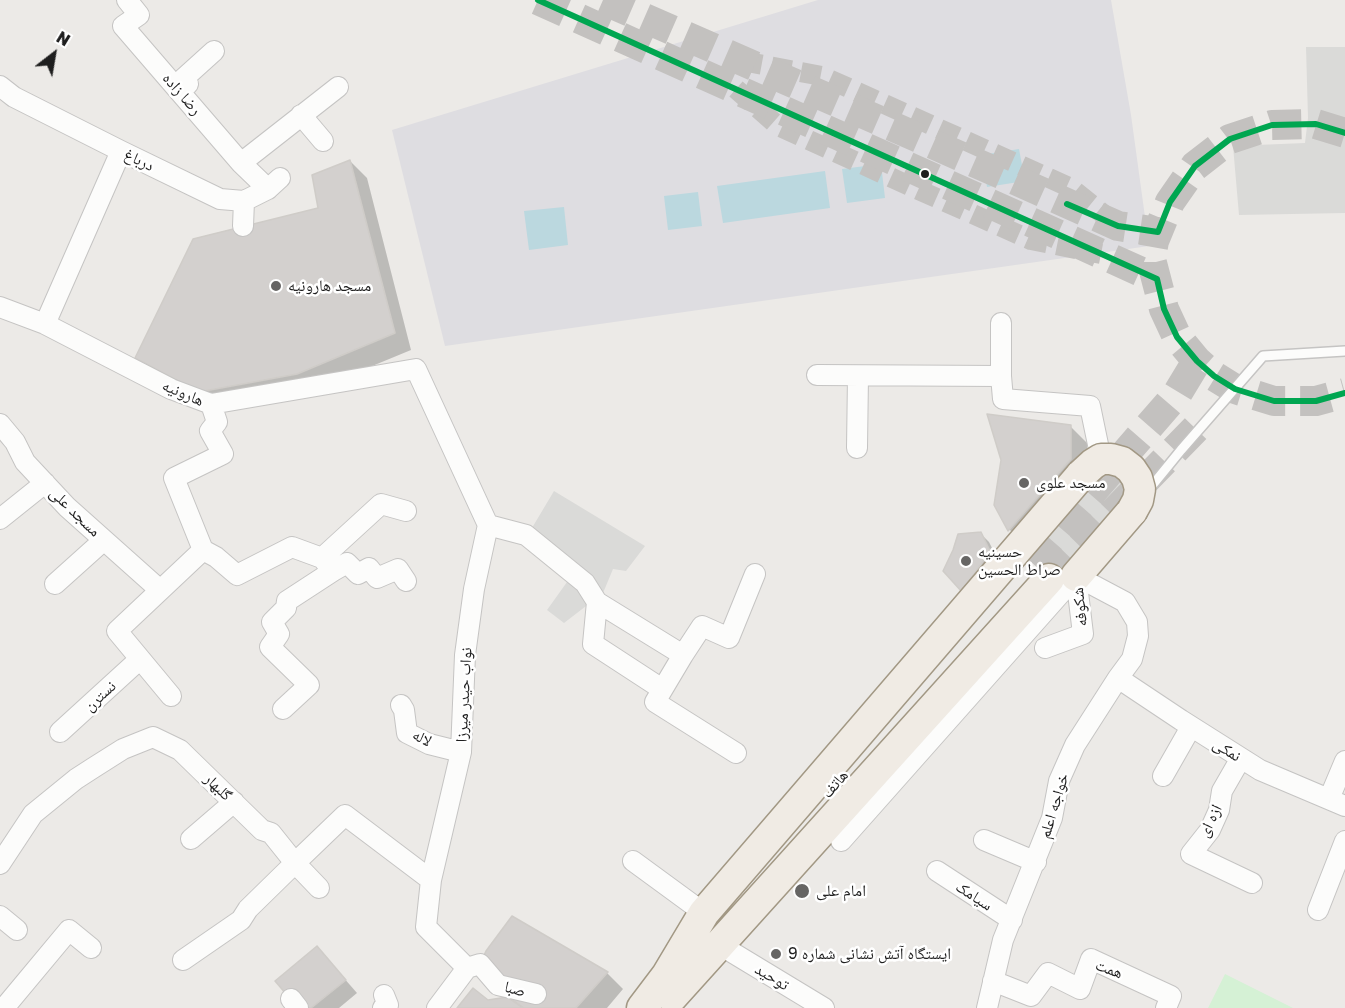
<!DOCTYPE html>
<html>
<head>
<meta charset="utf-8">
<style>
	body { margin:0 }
	#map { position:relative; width:1345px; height:1008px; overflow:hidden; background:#eceae7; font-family:"Golos Text",sans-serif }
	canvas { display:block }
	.north { position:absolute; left:24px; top:24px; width:60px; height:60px; -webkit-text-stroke:4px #fff; paint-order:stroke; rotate:31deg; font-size:16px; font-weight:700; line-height:24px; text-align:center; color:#1e1e1e }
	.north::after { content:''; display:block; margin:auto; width:21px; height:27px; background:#1e1e1e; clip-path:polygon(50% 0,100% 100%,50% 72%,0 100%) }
</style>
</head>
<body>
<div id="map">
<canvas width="1345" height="1008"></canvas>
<div class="north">N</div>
</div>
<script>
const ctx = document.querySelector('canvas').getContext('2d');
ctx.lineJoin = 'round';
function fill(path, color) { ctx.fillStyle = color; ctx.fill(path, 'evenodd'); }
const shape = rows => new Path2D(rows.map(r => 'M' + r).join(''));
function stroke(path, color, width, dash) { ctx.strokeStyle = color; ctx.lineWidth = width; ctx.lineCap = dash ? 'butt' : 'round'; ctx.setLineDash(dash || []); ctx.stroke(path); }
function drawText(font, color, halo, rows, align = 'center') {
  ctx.font = font + ' "Golos Text","Noto Naskh Arabic",sans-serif'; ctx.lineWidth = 5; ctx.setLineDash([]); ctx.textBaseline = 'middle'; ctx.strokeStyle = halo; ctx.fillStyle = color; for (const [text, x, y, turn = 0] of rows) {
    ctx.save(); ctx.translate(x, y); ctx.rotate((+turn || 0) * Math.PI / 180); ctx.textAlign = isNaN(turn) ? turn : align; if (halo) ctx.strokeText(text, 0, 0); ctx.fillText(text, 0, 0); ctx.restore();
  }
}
const religious = shape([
	[1306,47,1345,47,1345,213,1239,215,1233,146,1305,143,1308,118],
	[1108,466,1125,478,1132,494,1065,577,1028,544],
	[554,491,645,546,626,571,613,569,603,593,564,623,547,610,567,582,554,567,523,543]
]);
const park = shape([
	[1225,974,1293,1008,1208,1008]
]);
const plaza = shape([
	[818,0,1111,0,1131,115,1149,246,445,346,392,130]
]);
const water = shape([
	[1019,149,1025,181,987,187,982,155],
	[881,164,885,198,847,203,842,169],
	[825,171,830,208,723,223,717,186],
	[698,192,702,226,668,230,664,196],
	[564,207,568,245,529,250,524,211]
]);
const shadow = shape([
	[350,161,367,178,411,350,314,390,217,408,153,374,137,357,320,209],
	[1070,426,1087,443,1087,476,1026,547,1010,530,996,505],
	[981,534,989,542,998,560,963,591],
	[329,961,357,993,339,1008,300,1008],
	[470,969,607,973,623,989,607,1008,458,1008,487,1001,506,999,485,985]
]);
const building = shape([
	[350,160,395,333,297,374,199,392,135,358,193,239,318,208,312,175,350,160],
	[987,414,1071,425,1071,459,1008,531,994,505,1001,460,987,414],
	[981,532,990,551,962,592,943,571,953,550,958,534,981,532],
	[512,916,608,972,576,1008,524,1008,467,968,480,964,486,951,512,916],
	[317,946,346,980,311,1008,298,1008,275,981,317,946],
	[473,988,488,1000,507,997,523,1008,457,1008,473,988]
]);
const streetTunnel = shape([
	[742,61,822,76,1071,188,1118,226],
	[736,89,778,126,914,188,1031,240,1101,254]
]);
const primaryTunnel = shape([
	[538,0,1157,279],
	[603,0,1015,180,1118,226,1158,232],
	[1345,133,1316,124,1272,125,1230,139,1195,166,1170,202,1154,241,1152,252,1152,263,1164,309,1177,337,1197,361,1214,376,1235,389,1274,401,1316,401,1345,393],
	[1031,562,1177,394,1197,361],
	[1049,579,1205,419]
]);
const lane = shape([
	[1146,493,1181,450,1263,356,1345,351]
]);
const street = shape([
	[127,0,139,15,123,26,241,163,268,189],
	[0,86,14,97,121,151,220,199,244,201,268,189,280,178],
	[179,91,188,84,183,79,214,51],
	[301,115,323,141],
	[241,163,338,87],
	[243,226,244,201],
	[0,307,45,324,171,389,211,404,416,369,488,525,474,589,465,655,461,752,431,880,426,927,467,968,437,1008],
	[45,324,121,151],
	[817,375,1001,376,1003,399,1090,406,1101,459],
	[1001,376,1001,323],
	[0,424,15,442,25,462,67,507,160,590],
	[857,448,858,376],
	[0,519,45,483],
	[488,525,526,535,585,583,597,602,683,655,655,702,736,753],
	[203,550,216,557,237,575,292,547,322,558,381,504,406,511],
	[333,571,347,563,358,574,369,568,377,578,398,569,406,581],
	[55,584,104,540],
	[597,602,593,644,662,689],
	[1045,648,1083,634,1076,576],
	[683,655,702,626,729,638,755,574],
	[1118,678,1181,720,1260,770,1345,806],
	[171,696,117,631,203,550,174,478,223,454,210,431,217,422,211,404],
	[401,705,404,710,407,733,429,744,461,752],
	[283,709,309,685,270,647,279,634,272,622,286,608,287,601,333,571,322,558],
	[60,732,140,659],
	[1241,758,1222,791,1219,810,1210,830,1191,854,1252,883],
	[1163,776,1191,727],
	[1329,799,1345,761],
	[191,839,234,802],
	[984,840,1036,862],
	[841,841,1076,576],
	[633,861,704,913],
	[0,864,33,814,76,779,93,768,123,749,153,737,180,750,262,830,271,833,295,863,345,815,431,880],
	[937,871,1012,920],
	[1318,910,1345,841],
	[0,916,17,930],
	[720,945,824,1008],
	[183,960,241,920,248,909,295,863,319,888],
	[467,968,480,964,498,985,536,994],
	[993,981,1031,996,1048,973,1080,989,1091,959,1171,996,1166,1008],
	[291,999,298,1008],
	[4,1008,69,930,91,948],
	[383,1008,388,1005,384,995],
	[987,1008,1003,940,1052,818,1059,781,1075,745,1118,678,1132,659,1138,636,1137,622,1125,602,1076,576]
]);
const primary = shape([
	[1076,576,1132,511],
	[667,975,704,913,1081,475],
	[672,997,1049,579],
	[642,1008,667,975,680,960]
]);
const primaryBridge = shape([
	[1081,475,1093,464,1101,459,1111,459,1122,462,1131,469,1137,478,1140,489,1138,500,1132,511]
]);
const bus1 = shape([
	[538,0,1157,279,1164,309,1177,337,1197,361,1214,376,1235,389,1274,401,1316,401,1345,393],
	[1067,204,1118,226,1158,232,1170,202,1195,166,1230,139,1272,125,1316,124,1345,133]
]);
const markers = [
	[925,174,5,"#1e1e1e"],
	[276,286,6,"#666564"],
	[1024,483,6,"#666564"],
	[966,561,6,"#666564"],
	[802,891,8,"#666564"],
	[776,954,6,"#666564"]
];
const streetNames = [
	["رضا زاده",182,94,49],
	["درباغ",139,160,26],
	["هارونیه",183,393,23],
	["مسجد علی",75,512,44],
	["شکوفه",1080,607,-96],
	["نواب حیدر میرزا",464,695,-87],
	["نسترن",100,696,-42],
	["لاله",422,738,28],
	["نمکی",1227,750,32],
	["هاتف",835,784,-49],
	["گلبهار",218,787,44],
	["خواجه اعلم",1054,806,-73],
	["ازه ای",1210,821,-64],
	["سیامک",974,896,33],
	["همت",1109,969,20],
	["توحید",772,977,31],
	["صبا",515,989,15]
];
const poiNames = [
	["مسجد هارونیه",288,286],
	["مسجد علوی",1036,483],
	["حسینیه",978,552],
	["صراط الحسین",978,570],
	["امام علی",816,891],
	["ایستگاه آتش نشانی شماره 9",788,954]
];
fill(religious, '#dadad8');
fill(park, '#d5f1d5');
fill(plaza, '#dedde1');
fill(water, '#bbd8df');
fill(shadow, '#0003');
fill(building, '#d3d0ce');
stroke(building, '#cfccc8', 1.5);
stroke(streetTunnel, '#c3c1bf', 20, [20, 10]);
stroke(primaryTunnel, '#c3c1bf', 30, [30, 15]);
stroke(lane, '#c5c4c3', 12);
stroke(street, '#c5c4c3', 22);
stroke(primary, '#a29884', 33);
stroke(lane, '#fcfcfb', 9);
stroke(street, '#fcfcfb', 20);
stroke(primary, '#f0ebe4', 30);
stroke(primaryBridge, '#a29884', 33, []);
stroke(primaryBridge, '#f0ebe4', 30);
stroke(bus1, '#00a651', 6);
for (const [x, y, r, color] of markers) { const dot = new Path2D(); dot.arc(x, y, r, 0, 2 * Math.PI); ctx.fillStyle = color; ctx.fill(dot); stroke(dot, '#fff', 2); }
drawText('16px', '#1e1e1e', '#fff', streetNames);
drawText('16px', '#1e1e1e', '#fff', poiNames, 'left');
</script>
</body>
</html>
